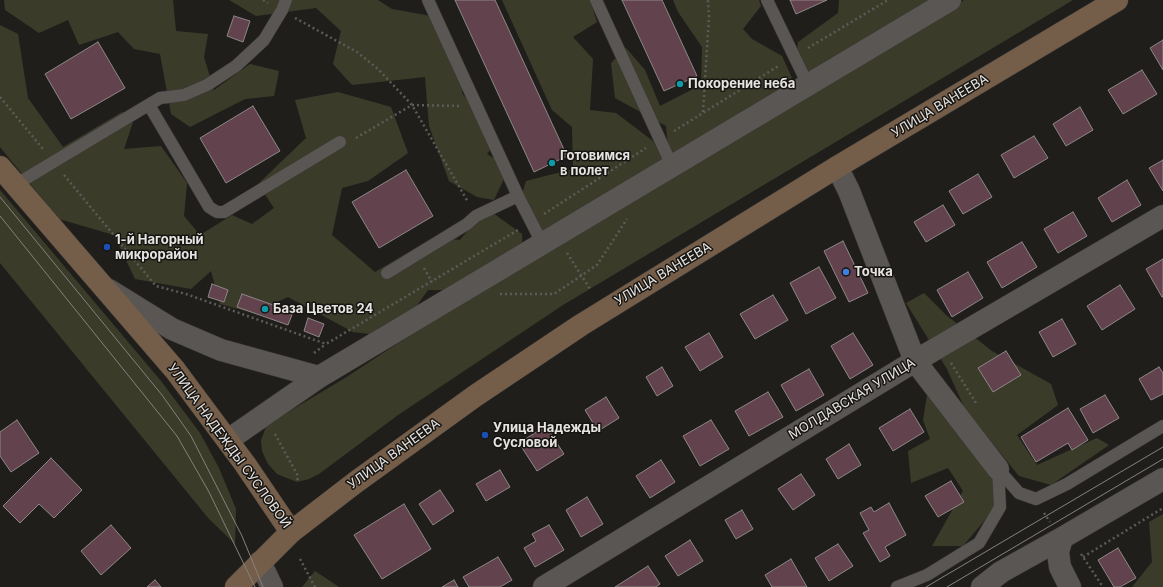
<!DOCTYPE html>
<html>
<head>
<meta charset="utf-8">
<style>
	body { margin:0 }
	canvas { display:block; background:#201e1b }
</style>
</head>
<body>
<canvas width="1163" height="587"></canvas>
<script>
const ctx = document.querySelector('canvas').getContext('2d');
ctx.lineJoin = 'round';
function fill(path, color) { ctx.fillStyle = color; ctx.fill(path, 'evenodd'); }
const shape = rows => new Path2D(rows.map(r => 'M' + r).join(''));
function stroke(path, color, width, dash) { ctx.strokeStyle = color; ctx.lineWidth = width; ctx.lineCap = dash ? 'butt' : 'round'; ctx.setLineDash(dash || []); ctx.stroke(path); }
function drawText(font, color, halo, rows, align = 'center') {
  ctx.font = font + ' Inter,sans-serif'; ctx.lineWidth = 3; ctx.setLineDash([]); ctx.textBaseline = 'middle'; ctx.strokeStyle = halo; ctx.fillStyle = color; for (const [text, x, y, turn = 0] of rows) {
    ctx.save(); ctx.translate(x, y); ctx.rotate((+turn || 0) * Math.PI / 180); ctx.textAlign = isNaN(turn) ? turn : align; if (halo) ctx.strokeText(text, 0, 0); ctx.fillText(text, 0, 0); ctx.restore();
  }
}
const green = shape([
	[4,0,173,0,176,31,208,34,204,57,214,90,250,64,279,71,274,96,245,99,190,127,171,114,160,54,134,49,118,32,79,45,68,20,39,33,5,10],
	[229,0,378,0,392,9,442,18,468,74,462,93,497,140,487,154,509,168,494,200,477,197,449,181,429,126,425,77,352,85,333,64,341,31,316,8,256,16],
	[502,0,590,0,597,22,573,37,593,59,590,110,616,113,653,141,664,163,548,238,518,208,526,181,573,169,572,127,552,110],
	[673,0,759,0,761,6,743,29,752,39,782,56,796,87,937,16,964,0,1073,0,563,305,398,415,319,474,309,479,297,482,277,474,268,464,262,451,261,440,266,427,275,420,345,378,464,300,685,166,668,148,666,126,615,98,611,63,626,48,645,70,660,106,701,85,702,47,678,12],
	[839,0,945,0,818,75,795,69,798,42,838,13],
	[0,25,18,34,28,98,63,147,122,112,134,119,124,149,161,146,187,183,184,216,200,235,232,215,252,224,274,208,258,184,306,138,295,100,338,92,391,107,408,153,368,181,342,188,332,235,375,272,434,237,460,240,486,208,522,234,523,260,472,290,428,290,413,311,378,335,353,332,288,297,253,313,220,304,211,271,191,289,135,279,114,235,59,219,0,147],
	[0,190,161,381,200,433,219,468,236,509,235,544,209,519,0,263],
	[924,293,946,315,992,351,1051,384,1058,405,1017,435,1037,465,1097,438,1109,445,1051,485,1019,476,965,409,947,369,906,303],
	[928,389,992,473,995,508,963,546,932,546,963,491,948,468,911,483,908,451,930,439,923,420],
	[1163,514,1163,587,1132,587,1152,562,1149,522],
	[315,571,339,587,302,587]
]);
const building = shape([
	[455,0,495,0,567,156,534,172,455,0],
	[622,0,662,0,697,76,664,91,622,0],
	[790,0,827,0,796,14,790,0],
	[234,16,250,21,243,42,227,36,234,16],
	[1163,40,1163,70,1150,48,1163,40],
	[98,42,125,88,71,119,45,74,98,42],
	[1142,70,1157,94,1123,114,1108,90,1142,70],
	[253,106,280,151,226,183,200,138,253,106],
	[1080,107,1093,130,1066,146,1053,124,1080,107],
	[1034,136,1048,158,1014,178,1001,155,1034,136],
	[1163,160,1163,191,1149,168,1163,160],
	[406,170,433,216,379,248,352,202,406,170],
	[978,174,992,197,963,214,949,191,978,174],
	[1127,180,1141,205,1112,222,1098,198,1127,180],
	[943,205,955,225,926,242,914,222,943,205],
	[1073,212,1087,236,1058,253,1044,229,1073,212],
	[843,241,868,293,849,302,824,251,843,241],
	[1022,242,1037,267,1002,288,987,262,1022,242],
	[1163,259,1163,297,1162,297,1146,269,1163,259],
	[819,267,836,298,806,314,790,283,819,267],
	[968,272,983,298,952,317,937,290,968,272],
	[212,284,228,290,224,302,208,297,212,284],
	[1120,285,1135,309,1102,330,1087,306,1120,285],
	[242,294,293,312,288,325,237,307,242,294],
	[773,295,788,320,755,339,740,314,773,295],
	[308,318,324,324,319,337,304,331,308,318],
	[1062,319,1076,344,1053,357,1039,332,1062,319],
	[709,333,723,357,700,371,685,347,709,333],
	[853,333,873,365,850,379,831,346,853,333],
	[1006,351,1021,375,993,392,978,368,1006,351],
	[662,367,673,386,657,396,646,377,662,367],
	[1159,367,1163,373,1163,394,1151,400,1139,379,1159,367],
	[809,369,824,395,796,411,781,385,809,369],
	[768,392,783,417,749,436,735,411,768,392],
	[1105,395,1119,418,1093,433,1080,409,1105,395],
	[606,397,619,418,598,431,585,410,606,397],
	[1068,408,1088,440,1072,450,1068,443,1036,462,1021,437,1068,408],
	[910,409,924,432,893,451,879,428,910,409],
	[17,420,39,453,11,472,0,456,0,432,17,420],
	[711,420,729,449,700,466,683,436,711,420],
	[546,426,564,454,537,471,519,443,546,426],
	[849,444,861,465,838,479,826,459,849,444],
	[51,458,82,490,54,518,39,504,20,523,3,506,51,458],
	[661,460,675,482,650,498,636,476,661,460],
	[500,470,510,487,486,501,476,484,500,470],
	[801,474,815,495,793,510,778,489,801,474],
	[951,481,964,502,938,517,925,496,951,481],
	[440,490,454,511,433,525,419,504,440,490],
	[587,497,603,524,581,537,566,510,587,497],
	[889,503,906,535,885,547,890,556,880,562,863,533,869,530,860,513,871,507,874,512,889,503],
	[404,504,431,549,382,579,354,535,404,504],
	[742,510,753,529,736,539,725,520,742,510],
	[111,525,131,548,101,575,81,551,111,525],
	[549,525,564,550,535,567,524,548,536,541,532,534,549,525],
	[690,540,703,561,678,576,665,556,690,540],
	[838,544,853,566,829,581,815,558,838,544],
	[1118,548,1136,578,1120,587,1114,587,1098,560,1118,548],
	[498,557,512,580,500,587,469,587,463,577,498,557],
	[791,559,807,587,772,587,765,575,791,559],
	[648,566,660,584,656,587,615,587,648,566],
	[155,580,161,587,147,587,155,580],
	[454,580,458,587,442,587,454,580]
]);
const path = shape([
	[263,0,268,3],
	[295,18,357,52,378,69,412,105,468,202],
	[808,48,888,0],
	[0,97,43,149],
	[703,112,709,17,708,0],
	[674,131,780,65],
	[356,138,412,105,460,106],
	[64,175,156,286,186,294,326,344,518,230],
	[544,214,646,148],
	[567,253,590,289],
	[424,268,432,282],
	[500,294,554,294,597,265,627,219],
	[314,353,326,344],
	[951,363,976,403],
	[275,434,298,476,297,482],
	[1044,513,1050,522],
	[1081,554,1103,587],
	[1083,557,1163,508],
	[300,559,315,587]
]);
const service = shape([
	[428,0,518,196,542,243],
	[596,0,672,166],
	[767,0,808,85],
	[149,105,209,207,217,212,224,212,340,142],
	[15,185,160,98,184,95,207,85,236,66,264,40,282,10,286,0],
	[387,273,467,224,476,216,518,196],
	[897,587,927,575,979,543,1000,507,998,469,1019,493,1036,499,1067,484,1163,426]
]);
const minor = shape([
	[837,167,849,191,915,361,998,469],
	[109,290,172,329,221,350,319,377],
	[228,440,319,377,950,0],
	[1062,538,1058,552,1060,567,1070,587],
	[260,562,272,587],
	[544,587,915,361,1163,216],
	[982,587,1001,572,1062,538,1163,479]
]);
const secondary = shape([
	[0,167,175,370,245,464,291,532],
	[236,587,291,532,356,482,475,396,581,325,837,167,1117,0]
]);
const tram = shape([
	[0,197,162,395,191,436,242,536,263,587],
	[0,216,177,436,209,492,255,587],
	[926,587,1163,447],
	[947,587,1163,459]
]);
const markers = [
	[680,84,4,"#0f9aa8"],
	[552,163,4,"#0f9aa8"],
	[107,247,4,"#1a4fb4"],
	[846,272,4,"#3f7fe0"],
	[265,309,4,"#0f9aa8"],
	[485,435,4,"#1a4fb4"]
];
const poiNames = [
	["Покорение неба",688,84],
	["Готовимся",560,156],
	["в полет",560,171],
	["1-й Нагорный",115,240],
	["микрорайон",115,255],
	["Точка",854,272],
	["База Цветов 24",273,309],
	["Улица Надежды",493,428],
	["Сусловой",493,443]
];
const streetNames = [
	["УЛИЦА ВАНЕЕВА",940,106,-31],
	["УЛИЦА ВАНЕЕВА",663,274,-31],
	["МОЛДАВСКАЯ УЛИЦА",852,399,-31],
	["УЛИЦА НАДЕЖДЫ СУСЛОВОЙ",229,446,54],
	["УЛИЦА ВАНЕЕВА",394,454,-36]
];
fill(green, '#3a3c29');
fill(building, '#62424d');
stroke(building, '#8c8788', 1);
stroke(service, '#3a3836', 13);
stroke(minor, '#3a3836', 23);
stroke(secondary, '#3a3836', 23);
stroke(path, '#5d5b59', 2.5, [2, 3]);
stroke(service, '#595653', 12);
stroke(minor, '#595653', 22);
stroke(secondary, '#755e49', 22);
stroke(tram, '#84827f', 1);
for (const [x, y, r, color] of markers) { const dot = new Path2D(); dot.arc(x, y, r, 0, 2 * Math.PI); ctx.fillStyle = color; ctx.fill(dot); stroke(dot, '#171512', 1.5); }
drawText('bold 13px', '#e6e4e2', '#171512', poiNames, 'left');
drawText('13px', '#e6e4e2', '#171512', streetNames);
</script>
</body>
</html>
